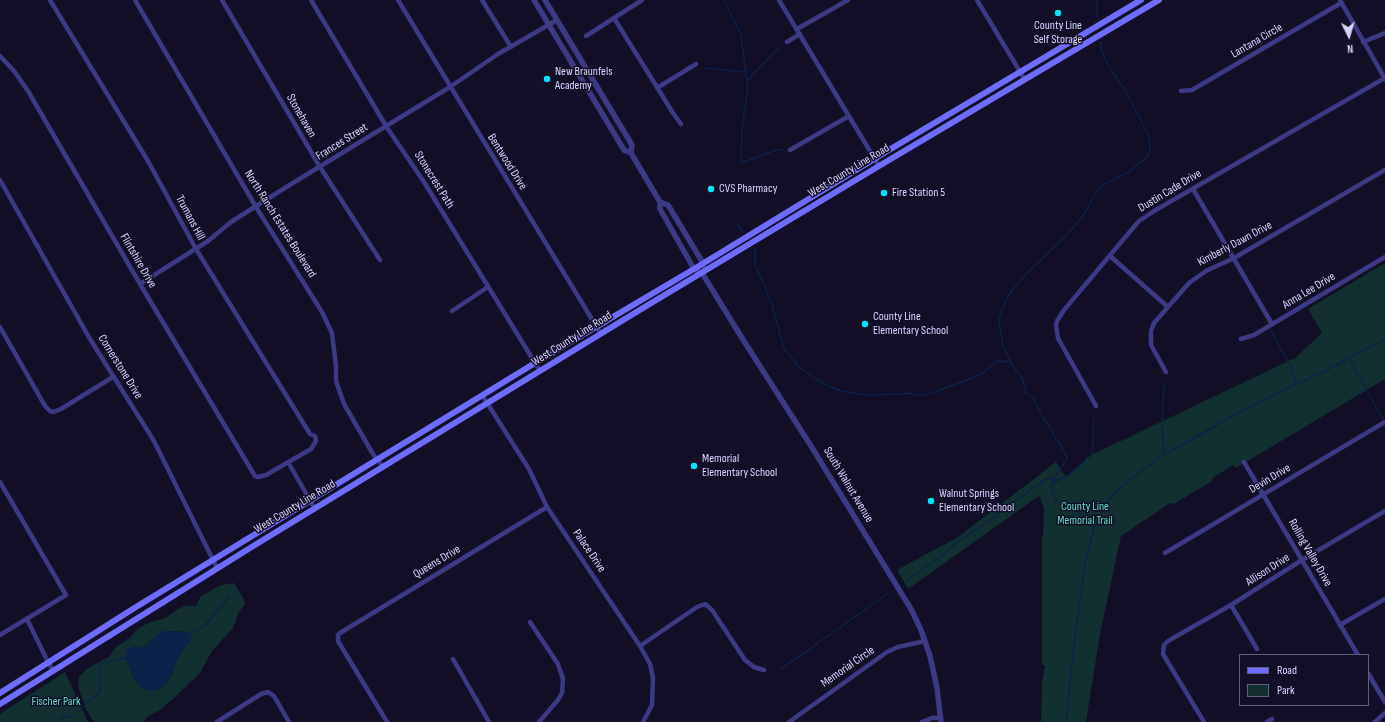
<!DOCTYPE html>
<html>
<head>
<meta charset="utf-8">
<style>
	body { margin:0 }
	#map { position:relative; width:1385px; height:722px; overflow:hidden; background:#130f26; font-family:"Sofia Sans Condensed",sans-serif }
	canvas { display:block }
	.legend { position:absolute; left:1239px; top:654px; width:130px; height:52px; box-sizing:border-box; background:#130f26; border:1px solid #625e7d; margin:0; padding:5px 7px; list-style:none; font-size:12px; color:#d9d4ff }
	.legend li { display:flex; align-items:center; gap:8px; height:20px }
	.legend b { width:20px; border:1px solid #625e7d }
	.north { position:absolute; left:1329px; top:16px; width:40px; height:40px; -webkit-text-stroke:3px #130f26; paint-order:stroke; rotate:175deg; font-size:11px; font-weight:700; line-height:16px; text-align:center; color:#d9d4ff }
	.north::after { content:''; display:block; margin:auto; width:14px; height:18px; background:#d9d4ff; clip-path:polygon(50% 0,100% 100%,50% 72%,0 100%) }
</style>
</head>
<body>
<div id="map">
<canvas width="1385" height="722"></canvas>
<ul class="legend">
<li><b style="height:5px;background:#6f6bff"></b>Road</li>
<li><b style="height:11px;background:#12302f"></b>Park</li>
</ul>
<div class="north">N</div>
</div>
<script>
const ctx = document.querySelector('canvas').getContext('2d');
ctx.lineJoin = 'round';
function fill(path, color) { ctx.fillStyle = color; ctx.fill(path, 'evenodd'); }
const shape = rows => new Path2D(rows.map(r => 'M' + r).join(''));
function stroke(path, color, width, dash) { ctx.strokeStyle = color; ctx.lineWidth = width; ctx.lineCap = dash ? 'butt' : 'round'; ctx.setLineDash(dash || []); ctx.stroke(path); }
function drawText(font, color, halo, rows, align = 'center') {
  ctx.font = font + ' "Sofia Sans Condensed",sans-serif'; ctx.lineWidth = 3; ctx.setLineDash([]); ctx.textBaseline = 'middle'; ctx.strokeStyle = halo; ctx.fillStyle = color; for (const [text, x, y, turn = 0] of rows) {
    ctx.save(); ctx.translate(x, y); ctx.rotate((+turn || 0) * Math.PI / 180); ctx.textAlign = isNaN(turn) ? turn : align; if (halo) ctx.strokeText(text, 0, 0); ctx.fillText(text, 0, 0); ctx.restore();
  }
}
const green = shape([
	[1385,263,1385,379,1236,468,1234,465,1212,478,1212,481,1174,504,1170,503,1121,536,1100,634,1086,722,1041,722,1042,683,1045,665,1042,665,1042,536,1043,536,1044,508,1039,496,908,589,897,570,958,537,1056,462,1066,477,1082,464,1087,457,1295,358,1322,333,1308,309],
	[234,583,241,594,245,603,238,614,233,628,212,651,200,673,175,697,160,710,147,717,143,722,95,722,91,718,86,709,78,686,79,677,88,668,109,657,115,648,130,638,137,629,148,623,165,618,177,610,184,606,196,606,201,596,221,585],
	[165,631,187,632,191,641,184,648,177,660,173,672,166,684,155,691,139,686,134,679,126,658,141,647,148,644,157,635],
	[65,672,88,722,0,722,0,714]
]);
const water = shape([
	[165,631,187,632,192,635,191,641,184,648,177,660,173,672,166,684,155,691,148,691,139,686,134,679,126,658,127,650,134,646,141,647,148,644,157,635]
]);
const stream = shape([
	[724,0,741,35,748,88,742,128,741,163,779,149,782,150],
	[1097,0,1097,17],
	[704,68,746,72],
	[748,80,778,48],
	[736,223,743,232],
	[754,249,756,252,755,264,771,302,778,326,781,338,785,350,800,368,817,380,834,388,842,391,864,395,903,394,906,393,918,395,924,395,935,392,972,378,984,372,996,362,1003,361,1011,363],
	[1271,330,1288,362],
	[1349,358,1383,419],
	[1290,364,1296,383],
	[1162,421,1164,388,1166,383],
	[1162,426,1164,454],
	[1053,483,1067,476,1092,455,1094,419],
	[1058,503,1056,500,1051,487,1055,477,1067,459,1065,452,1062,450,1061,444,1056,439,1053,432,1044,419,1038,407,1033,398,1026,393,1022,378,1011,363,1003,345,999,321,1002,310,1010,293,1028,272,1064,238,1083,216,1097,191,1103,185,1129,172,1146,158,1149,154,1150,146,1149,137,1145,128,1126,92,1108,65,1103,55,1100,42],
	[1061,504,1075,508,1094,528],
	[906,581,944,554,956,543,997,515,1008,504,1014,502,1041,482,1046,479,1054,479],
	[191,635,204,626,230,596],
	[781,668,809,650,817,643,832,633,889,593],
	[79,712,86,703,96,696,101,689,99,673,100,666,102,663,126,658],
	[59,722,61,719,74,715],
	[1066,722,1074,646,1085,562,1094,528,1110,497,1136,475,1164,455,1245,409,1329,369,1385,339]
]);
const minor = shape([
	[135,0,256,207,322,312,332,333,336,366,336,381,344,404,373,454,383,467],
	[222,0,320,167,380,260],
	[311,0,386,126,424,182,540,371],
	[398,0,601,334],
	[482,0,511,47],
	[779,0,879,166],
	[977,0,1025,80],
	[1340,0,1385,79],
	[614,18,673,113,681,124],
	[797,29,848,0],
	[586,36,642,0],
	[787,42,800,34],
	[1363,42,1385,33],
	[0,56,14,71,28,91,140,284,255,476,258,477,266,475,311,449,316,441,315,436,310,434,196,249,148,161,50,0],
	[657,88,696,64],
	[1181,91,1192,90,1341,3],
	[790,150,849,116],
	[0,180,90,339,154,441,217,568],
	[1193,189,1272,324],
	[1110,256,1168,307],
	[140,284,208,241,231,222,288,186,450,87,498,54,557,20],
	[452,311,488,287],
	[0,327,45,406,50,411,53,412,61,409,113,377],
	[1241,339,1254,335,1385,257],
	[1166,372,1151,345,1151,331,1154,323,1189,283,1206,271,1234,258,1385,170],
	[482,395,529,469,547,507,640,646,650,664,653,678,652,705,643,722],
	[1096,406,1058,338,1056,325,1057,321,1064,310,1133,228,1139,221,1154,211,1385,78],
	[288,462,315,509],
	[1244,462,1358,655],
	[0,482,66,595,0,635],
	[1165,553,1385,422],
	[1231,605,1257,649],
	[27,619,48,662,53,670],
	[530,622,558,664,563,679,562,693,558,700,539,722],
	[1340,625,1385,599],
	[640,646,697,607,705,604,712,610,745,660,754,667,764,670],
	[453,659,489,722],
	[1368,673,1385,702],
	[217,722,261,694,268,692,274,696,289,722],
	[387,722,338,641,338,635,340,633,547,507],
	[789,722,887,652,898,647,925,641],
	[922,722,932,718,941,718],
	[1204,722,1163,654,1164,645,1168,641,1231,605,1302,560,1385,511],
	[1267,722,1272,719],
	[1375,722,1385,713]
]);
const tertiary = shape([
	[534,0,624,150,631,153,660,202,660,209,694,269,702,273,742,338,811,446,911,609,921,630,930,656,937,688,941,722],
	[545,0,632,145,631,153],
	[660,202,668,205,703,263,703,266]
]);
const secondary = shape([
	[0,693,136,607,535,363,694,269,889,150,1141,0],
	[0,704,250,548,643,308,879,166,1159,0]
]);
const markers = [
	[1058,13,4,"#00e5ff"],
	[547,79,4,"#00e5ff"],
	[711,189,4,"#00e5ff"],
	[884,193,4,"#00e5ff"],
	[865,324,4,"#00e5ff"],
	[694,466,4,"#00e5ff"],
	[931,501,4,"#00e5ff"]
];
const poiNames = [
	["County Line",1058,26,"center"],
	["Self Storage",1058,40,"center"],
	["New Braunfels",555,72],
	["Academy",555,86],
	["CVS Pharmacy",719,189],
	["Fire Station 5",892,193],
	["County Line",873,317],
	["Elementary School",873,331],
	["Memorial",702,459],
	["Elementary School",702,473],
	["Walnut Springs",939,494],
	["Elementary School",939,508]
];
const streetNames = [
	["Lantana Circle",1257,41,-30],
	["Stonehaven",301,116,60],
	["Frances Street",342,142,-32],
	["Bentwood Drive",507,162,58],
	["West County Line Road",849,171,-31],
	["Stonecrest Path",434,180,58],
	["Dustin Cade Drive",1170,191,-31],
	["Trumans Hill",190,218,62],
	["North Ranch Estates Boulevard",280,224,58],
	["Kimberly Dawn Drive",1235,244,-28],
	["Flintshire Drive",138,261,60],
	["Anna Lee Drive",1309,291,-31],
	["West County Line Road",572,339,-32],
	["Cornerstone Drive",120,367,58],
	["Devin Drive",1270,479,-31],
	["South Walnut Avenue",848,485,59],
	["West County Line Road",295,507,-31],
	["Palace Drive",589,551,56],
	["Rolling Valley Drive",1310,553,60],
	["Queens Drive",437,562,-31],
	["Allison Drive",1268,570,-33],
	["Memorial Circle",848,667,-35]
];
const parkNames = [
	["County Line",1085,507],
	["Memorial Trail",1085,521],
	["Fischer Park",56,702]
];
fill(green, '#12302f');
fill(water, '#0c2248');
stroke(stream, '#0c2248', 1.5);
stroke(minor, '#3d3a85', 4.5);
stroke(tertiary, '#3d3a85', 5.5);
stroke(secondary, '#6f6bff', 6);
for (const [x, y, r, color] of markers) { const dot = new Path2D(); dot.arc(x, y, r, 0, 2 * Math.PI); ctx.fillStyle = color; ctx.fill(dot); stroke(dot, '#130f26', 1.5); }
drawText('12px', '#d9d4ff', '#130f26', poiNames, 'left');
drawText('12px', '#d9d4ff', '#130f26', streetNames);
drawText('12px', '#5fe0c0', '#130f26', parkNames);
</script>
</body>
</html>
